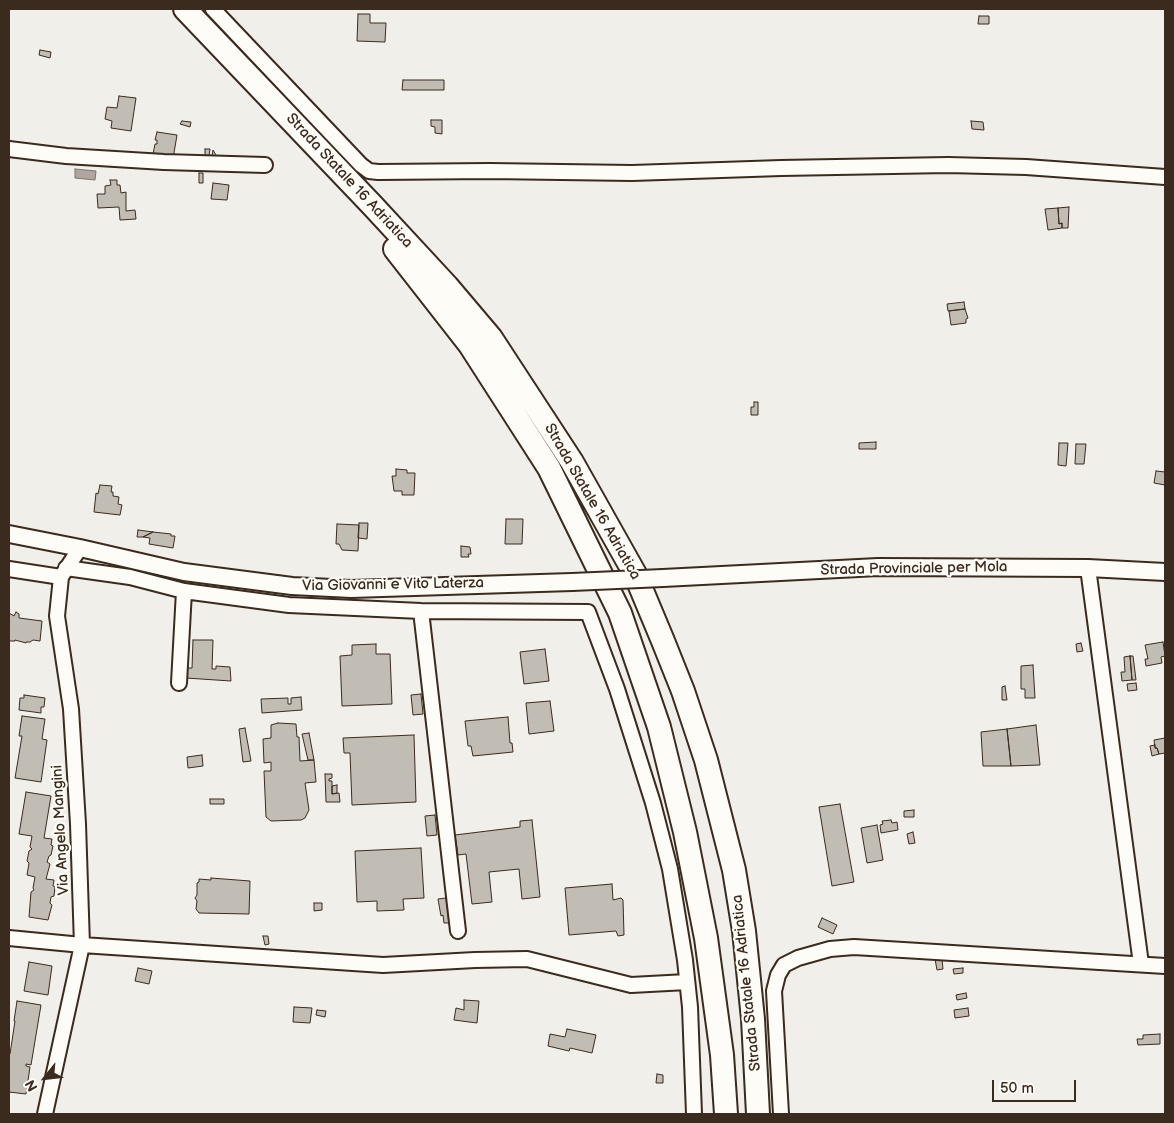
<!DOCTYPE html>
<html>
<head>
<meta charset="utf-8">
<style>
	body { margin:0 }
	#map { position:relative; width:1174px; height:1123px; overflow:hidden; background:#f1efea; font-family:"Balsamiq Sans",sans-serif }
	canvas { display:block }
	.frame { position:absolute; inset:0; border:10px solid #3b2a1e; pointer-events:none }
	.north { position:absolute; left:20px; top:1053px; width:50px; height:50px; -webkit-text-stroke:4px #fdfcf7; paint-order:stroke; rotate:241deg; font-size:14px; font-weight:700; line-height:20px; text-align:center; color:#3b2a1e }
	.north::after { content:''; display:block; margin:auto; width:18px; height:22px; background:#3b2a1e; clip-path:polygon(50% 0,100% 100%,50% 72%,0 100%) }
	.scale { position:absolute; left:992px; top:1080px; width:84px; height:22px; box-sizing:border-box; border:2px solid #3b2a1e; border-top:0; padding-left:6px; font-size:15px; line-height:18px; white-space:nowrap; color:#3b2a1e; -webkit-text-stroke:4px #fdfcf7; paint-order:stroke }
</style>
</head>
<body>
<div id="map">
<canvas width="1174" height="1123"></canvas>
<div class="frame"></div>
<div class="north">N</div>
<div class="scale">50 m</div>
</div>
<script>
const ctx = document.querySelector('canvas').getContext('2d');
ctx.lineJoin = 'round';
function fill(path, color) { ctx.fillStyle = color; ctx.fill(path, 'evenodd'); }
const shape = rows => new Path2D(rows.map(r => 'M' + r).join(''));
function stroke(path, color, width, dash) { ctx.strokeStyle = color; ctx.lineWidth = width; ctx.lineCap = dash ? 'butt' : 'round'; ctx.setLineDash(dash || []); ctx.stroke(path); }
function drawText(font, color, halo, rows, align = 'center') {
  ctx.font = font + ' "Balsamiq Sans",sans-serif'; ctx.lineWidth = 4.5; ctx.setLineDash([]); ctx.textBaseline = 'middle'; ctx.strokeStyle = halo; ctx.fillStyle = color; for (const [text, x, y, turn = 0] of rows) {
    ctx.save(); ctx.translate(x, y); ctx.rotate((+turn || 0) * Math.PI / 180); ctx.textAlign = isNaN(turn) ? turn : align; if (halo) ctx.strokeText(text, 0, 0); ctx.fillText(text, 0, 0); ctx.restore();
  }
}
const water = shape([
	[75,169,96,171,95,180,75,178,75,169]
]);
const building = shape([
	[358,14,370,14,370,23,386,23,385,42,357,41,358,14],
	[979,16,989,16,989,24,978,24,979,16],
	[40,50,51,52,50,58,39,55,40,50],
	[403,80,444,80,444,90,402,90,403,80],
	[119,96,136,98,131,131,111,128,112,121,105,119,107,107,117,108,119,96],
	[431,120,442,120,442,134,435,133,435,127,431,126,431,120],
	[182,121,191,122,190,127,180,124,182,121],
	[971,121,983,122,984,130,972,129,971,121],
	[157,132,177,135,173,159,150,158,150,153,153,154,155,144,157,144,157,140,155,140,157,132],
	[205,149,210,149,209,156,212,156,213,150,216,155,216,160,205,160,205,149],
	[199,173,203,173,203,183,199,183,199,173],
	[110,180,117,180,117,185,120,185,121,193,126,192,126,211,135,210,136,219,120,220,119,207,98,208,97,194,105,194,105,186,111,185,110,180],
	[213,183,229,185,227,200,211,199,213,183],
	[1069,207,1068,228,1062,228,1062,223,1059,224,1058,208,1069,207],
	[1058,208,1059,224,1062,223,1062,228,1048,230,1045,209,1058,208],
	[964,302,965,309,948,311,947,304,964,302],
	[965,309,968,318,966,319,966,323,951,325,949,311,965,309],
	[754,402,758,402,758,415,751,415,751,407,754,407,754,402],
	[876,442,876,449,859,449,859,443,876,442],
	[1059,443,1068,443,1066,466,1058,465,1059,443],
	[1076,444,1086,444,1084,464,1075,464,1076,444],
	[396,469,407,470,407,473,415,473,414,495,402,495,402,491,394,491,392,476,396,476,396,469],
	[1156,471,1165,472,1165,485,1154,483,1156,471],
	[100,485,112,486,111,492,113,492,113,496,119,497,118,504,122,505,120,515,94,512,96,493,98,494,100,485],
	[506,519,523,519,522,544,505,544,506,519],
	[359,523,368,523,367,539,358,538,359,523],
	[337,524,359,525,358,551,342,550,339,544,336,544,337,524],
	[138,530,153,532,143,537,137,537,138,530],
	[153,532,171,534,171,536,175,536,173,548,149,544,150,538,143,537,153,532],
	[461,546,470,547,471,554,468,554,469,557,461,557,461,546],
	[16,612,19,614,19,618,42,621,40,641,33,640,30,642,26,642,26,643,15,640,15,641,9,641,9,613,14,616,16,612],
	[193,640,213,640,212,669,216,669,216,666,230,667,231,681,186,678,186,668,192,668,193,640],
	[1163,642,1165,656,1161,657,1162,663,1146,666,1145,659,1148,659,1145,645,1163,642],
	[1081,643,1083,651,1077,652,1076,644,1081,643],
	[376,644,376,654,390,654,392,704,342,706,340,656,352,655,352,645,376,644],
	[545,649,549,681,524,684,520,652,545,649],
	[1130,656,1133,656,1136,680,1132,680,1130,656],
	[1130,656,1132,680,1122,681,1121,672,1125,672,1124,657,1130,656],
	[1033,665,1035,698,1025,698,1025,689,1021,689,1021,666,1033,665],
	[1136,683,1137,690,1128,691,1127,684,1136,683],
	[1005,686,1007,700,1002,700,1002,687,1005,686],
	[421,694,423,714,413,715,411,695,421,694],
	[24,695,45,698,44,707,41,707,41,713,19,710,20,698,24,698,24,695],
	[301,697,302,710,262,713,261,699,288,698,288,704,291,704,291,698,301,697],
	[550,701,554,731,529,734,526,703,550,701],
	[22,716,45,719,42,739,47,740,41,782,15,778,22,736,19,736,22,716],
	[508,717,510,743,512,743,513,752,473,756,471,746,468,746,465,721,508,717],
	[278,723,296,724,297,737,299,737,300,761,314,760,316,782,305,783,309,810,305,818,301,820,271,821,266,817,264,771,271,771,271,762,264,763,263,739,271,738,271,725,278,723],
	[1036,725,1040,765,1011,766,1007,729,1036,725],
	[245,728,251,761,243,762,239,729,245,728],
	[1007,729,1011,766,983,766,981,732,1007,729],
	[309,733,314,760,308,760,302,734,309,733],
	[414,735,416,802,352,805,350,753,344,753,343,738,414,735],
	[1165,738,1165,753,1159,754,1157,748,1155,748,1154,740,1165,738],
	[1155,745,1155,748,1157,748,1159,754,1152,756,1150,746,1155,745],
	[202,755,203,766,188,768,187,757,202,755],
	[325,774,332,774,332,778,329,779,329,781,332,781,332,794,339,793,340,802,326,802,325,774],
	[337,785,337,793,332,794,332,786,337,785],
	[26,792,51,796,44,838,52,839,51,845,53,846,51,855,49,856,47,862,50,864,46,879,54,880,53,886,55,887,54,896,51,897,50,903,52,905,48,920,29,917,31,892,34,890,33,888,35,877,27,875,29,863,27,861,29,851,32,849,30,847,32,836,19,834,26,792],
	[210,799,224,799,224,804,210,804,210,799],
	[840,804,854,882,832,886,819,807,840,804],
	[914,810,914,817,904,817,904,811,914,810],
	[435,815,437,835,427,836,425,816,435,815],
	[532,820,540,897,522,899,519,869,489,872,492,902,472,904,466,854,458,855,455,835,520,827,520,821,532,820],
	[891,820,892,823,897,822,898,830,881,833,880,825,883,824,882,821,891,820],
	[877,825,883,860,867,863,861,828,877,825],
	[913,832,915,843,909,844,907,834,913,832],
	[421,848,424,898,403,899,404,910,377,911,377,901,357,902,355,851,421,848],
	[211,878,250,881,249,914,199,913,196,909,197,901,195,898,197,895,197,883,199,882,199,879,211,880,211,878],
	[612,884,613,900,621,898,623,900,624,935,618,936,616,931,569,935,565,888,612,884],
	[446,898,449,923,444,923,443,915,441,916,438,899,446,898],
	[314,903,322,903,322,910,314,911,314,903],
	[822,918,837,925,833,934,818,927,822,918],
	[263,936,268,936,269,944,265,945,263,936],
	[935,959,942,959,943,969,937,970,935,959],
	[29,962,52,966,48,995,24,991,29,962],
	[138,968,152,971,149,984,135,981,138,968],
	[963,968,963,973,954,974,953,969,963,968],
	[966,993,967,998,957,1000,956,995,966,993],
	[464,1000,479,1001,477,1023,454,1020,456,1008,464,1010,464,1000],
	[17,1001,41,1005,31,1065,26,1064,26,1066,30,1067,26,1094,9,1092,9,1053,10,1054,15,1021,14,1021,17,1001],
	[294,1007,312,1008,310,1023,293,1022,294,1007],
	[968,1008,969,1016,955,1018,954,1010,968,1008],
	[317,1010,326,1011,325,1017,316,1015,317,1010],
	[567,1029,596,1035,592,1053,570,1048,569,1051,548,1046,550,1034,565,1037,567,1029],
	[1160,1034,1160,1044,1138,1045,1137,1039,1143,1039,1143,1035,1160,1034],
	[657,1074,663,1075,663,1083,656,1083,657,1074]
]);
const minor = shape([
	[213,9,361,165,369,171,378,172,490,171,632,173,781,168,948,165,1026,167,1165,177],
	[9,149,66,156,164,162,265,165],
	[66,568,130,577,184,591,289,605,421,611,588,612,617,689,653,803,670,869,685,960,690,1007,694,1114],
	[1088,568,1141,964],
	[9,569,61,577],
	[421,611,458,931],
	[179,683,184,591],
	[9,938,82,945,383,965,475,960,527,959,631,985,687,982],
	[45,1114,82,945,78,824,71,709,57,616,61,577,80,548],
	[781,1114,774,991,778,975,784,965,798,958,830,949,854,947,1165,966]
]);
const tertiary = shape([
	[9,534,80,548,184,572,292,586,351,589,572,582],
	[663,578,878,567,1088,568,1165,572]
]);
const trunk = shape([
	[185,9,372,205,447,286,491,338,572,462,635,574,663,641,683,691,706,760,734,870,744,931,753,1019,758,1114],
	[395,249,470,345,549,468,620,613,659,727,685,832,706,938,722,1055,726,1114]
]);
const tertiaryBridge = shape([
	[572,582,663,578]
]);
const streetNames = [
	["Strada Statale 16 Adriatica",349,181,47],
	["Strada Statale 16 Adriatica",592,502,60],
	["Strada Provinciale per Mola",914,569,-1],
	["Via Giovanni e Vito Laterza",393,585,-1],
	["Via Angelo Mangini",61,830,-93],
	["Strada Statale 16 Adriatica",747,983,-96]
];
fill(water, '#aea69f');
stroke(water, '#80746b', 1);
fill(building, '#c1bcb4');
stroke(building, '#3b2a1e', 1);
stroke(minor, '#3b2a1e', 18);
stroke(tertiary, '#3b2a1e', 20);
stroke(trunk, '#3b2a1e', 26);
stroke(minor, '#fdfcf7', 14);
stroke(tertiary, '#fdfcf7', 16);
stroke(trunk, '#fdfcf7', 22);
stroke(tertiaryBridge, '#3b2a1e', 20, []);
stroke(tertiaryBridge, '#fdfcf7', 16);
drawText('15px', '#3b2a1e', '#fdfcf7', streetNames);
</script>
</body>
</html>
